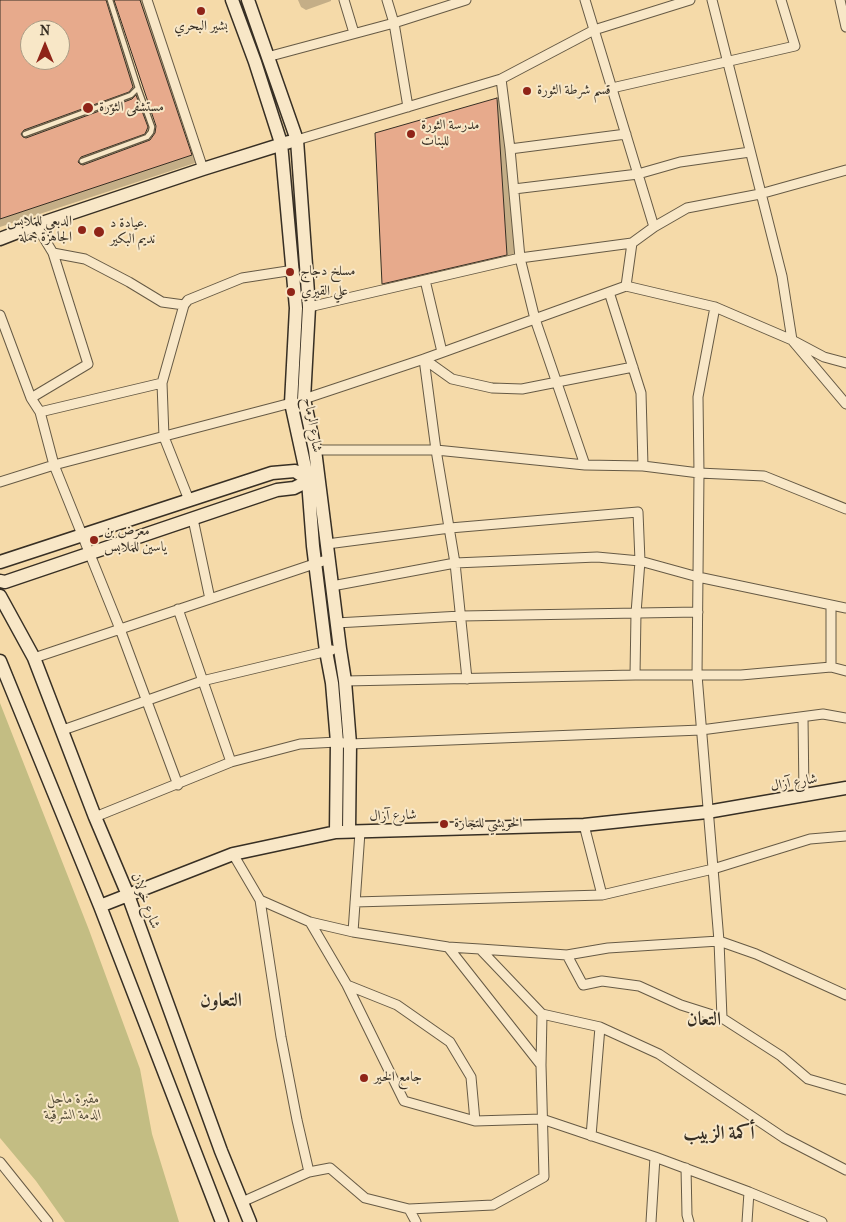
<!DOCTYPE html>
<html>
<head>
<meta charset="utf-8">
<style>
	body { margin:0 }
	#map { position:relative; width:846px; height:1222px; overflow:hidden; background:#f5daa9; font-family:"IM FELL French Canon",serif }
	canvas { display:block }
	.north { position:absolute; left:20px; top:20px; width:50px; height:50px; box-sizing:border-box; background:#f8e7c7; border:1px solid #ab9d86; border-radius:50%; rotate:0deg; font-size:14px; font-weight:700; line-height:20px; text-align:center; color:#372f24 }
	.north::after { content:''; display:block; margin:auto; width:18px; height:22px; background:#8f2418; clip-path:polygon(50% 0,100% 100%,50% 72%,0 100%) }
</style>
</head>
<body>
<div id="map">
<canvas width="846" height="1222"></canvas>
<div class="north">N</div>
</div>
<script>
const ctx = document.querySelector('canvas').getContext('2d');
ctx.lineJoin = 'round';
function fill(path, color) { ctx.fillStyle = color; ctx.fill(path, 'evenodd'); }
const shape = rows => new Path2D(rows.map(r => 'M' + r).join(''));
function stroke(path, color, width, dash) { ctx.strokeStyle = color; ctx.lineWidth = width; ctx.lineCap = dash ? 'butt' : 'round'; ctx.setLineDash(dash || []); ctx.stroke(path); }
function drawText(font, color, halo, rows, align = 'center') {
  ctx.font = font + ' "IM FELL French Canon",Amiri,serif'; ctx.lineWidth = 4; ctx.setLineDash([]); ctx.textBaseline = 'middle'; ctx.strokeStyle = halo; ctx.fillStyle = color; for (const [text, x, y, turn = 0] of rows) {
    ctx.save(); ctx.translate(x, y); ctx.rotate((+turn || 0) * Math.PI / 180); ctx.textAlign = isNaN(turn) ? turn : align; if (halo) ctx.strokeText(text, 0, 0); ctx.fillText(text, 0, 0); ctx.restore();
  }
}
const green = shape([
	[0,703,89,930,140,1069,152,1134,179,1222,65,1222,36,1181,0,1138]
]);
const shadow = shape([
	[0,0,147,0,201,161,0,227],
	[119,10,157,126,156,131,146,102,138,98,143,93,117,11],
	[30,30,60,30,60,60,30,60],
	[298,0,331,0,331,1,306,10,301,7],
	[496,99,506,105,516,260,394,288,384,283]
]);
const building = shape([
	[0,0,106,0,133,87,129,92,24,130,21,134,23,137,26,138,132,99,136,95,148,127,145,134,81,157,78,162,80,164,83,165,150,140,155,133,156,126,114,0,140,0,192,155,0,219,0,0],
	[30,30,60,30,60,60,30,60,30,30],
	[497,98,507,255,382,284,375,133,497,98]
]);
const lane = shape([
	[25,134,131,95,138,88],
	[82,161,147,137,151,132,152,127,138,88,110,0]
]);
const street = shape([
	[147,0,203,169],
	[344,0,354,33],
	[387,0,394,23,408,107],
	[585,0,654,227],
	[712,0,782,276,792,340,846,404],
	[840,0,846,27],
	[267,57,394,23,466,0],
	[501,79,510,149,520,258,535,319,585,465],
	[612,88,795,46,781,0],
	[297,140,501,79,594,30,690,0],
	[510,149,626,134],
	[514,189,638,174,680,162,750,152],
	[53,253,85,259,129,282,162,302,184,305],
	[425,280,442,352],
	[626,286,632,243,654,227,687,208,760,194,846,170],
	[609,292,641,393,643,466],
	[309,307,520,258,632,243],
	[715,307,698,397,699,473,697,675,719,941,722,1018],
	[0,315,31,398,40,412,54,465,120,629,178,785],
	[424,359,436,450,455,563,467,679],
	[424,359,452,379,492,388,522,389,633,367],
	[31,398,88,364,53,253,36,225],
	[304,399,424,359,626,286,715,307,792,340,824,357,846,363],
	[40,412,162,383],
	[315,450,436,450,585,465,643,466,699,473,764,476,846,509],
	[0,482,54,465,291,403],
	[189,500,164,437,162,383,184,305,188,300,242,278,294,270],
	[193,519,210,599],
	[327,544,450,528,638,512,640,561,636,613,635,675],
	[332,586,455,563,597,557,640,561,698,577,846,608],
	[831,606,831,667],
	[178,609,231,762],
	[336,623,461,616,698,612],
	[34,658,329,559],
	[345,681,635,675,741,675,831,667,846,671],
	[803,717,804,796],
	[63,730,202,681,332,650],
	[95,817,231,762,300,744,337,742,350,744,701,730,823,714,846,718],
	[584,825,602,895],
	[233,854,260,900,310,922,353,932,448,947,480,949,542,1014,600,1027,659,1054,784,1138,846,1170],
	[260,900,281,1037,297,1120,309,1172,330,1168,365,1198,409,1209,493,1205,544,1177,541,1065,542,1014],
	[355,902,602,895,713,869,810,839,846,836],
	[310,922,347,985,404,1101,475,1121,542,1119,655,1157,749,1192,822,1222],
	[353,932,360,832],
	[448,947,541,1065],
	[480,949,567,955,608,948,719,941,756,954,846,995],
	[567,955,583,985,602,981,639,986,681,1005,722,1018,781,1056,808,1079,846,1090],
	[347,985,397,1005,450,1042,471,1077,475,1121],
	[591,1136,600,1027],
	[0,1162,48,1222],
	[686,1168,687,1215,689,1222],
	[242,1202,309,1172],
	[409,1209,416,1222],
	[651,1222,655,1157],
	[747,1222,749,1192]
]);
const secondary = shape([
	[232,0,255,62,281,143,296,308,291,403,308,481,313,546,326,651,332,683,337,742,336,832],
	[248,0,297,140,309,307,304,399,315,450,340,649,345,681,350,744,349,831],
	[0,239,36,225,203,169,289,142],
	[0,562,272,473,295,471,310,481],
	[0,581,5,582,277,490,294,488,308,481],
	[0,596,34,658,95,817,128,895,221,1151,250,1222],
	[0,661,100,906,222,1222],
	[100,906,233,854,336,832,584,825,707,812,846,788]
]);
const markers = [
	[201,11,5,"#8f2418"],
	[527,91,5,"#8f2418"],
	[88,108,6,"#8f2418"],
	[411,134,5,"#8f2418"],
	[82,230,5,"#8f2418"],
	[99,232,6,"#8f2418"],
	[290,272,5,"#8f2418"],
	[291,292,5,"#8f2418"],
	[94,540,5,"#8f2418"],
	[444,824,5,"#8f2418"],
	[364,1078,5,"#8f2418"]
];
const poiNames = [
	["بشير البحري",201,27,"center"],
	["قسم شرطة الثورة",537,91],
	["مستشفى الثورة",99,108],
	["مدرسة الثورة",421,126],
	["للبنات",421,142],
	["الدبعي للملابس",72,222,"right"],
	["الجاهزة جملة",72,238,"right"],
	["عيادة د.",110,224],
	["نديم البكير",110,240],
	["مسلخ دجاج",300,272],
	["علي القيري",301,292],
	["معرض بن",104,532],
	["ياسين للملابس",104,548],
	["الحويشي للتجارة",454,824],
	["جامع الخير",374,1078]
];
const streetNames = [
	["شارع الرماح",312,425,80],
	["شارع آزال",794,783,-10],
	["شارع آزال",393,816,-2],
	["شارع خولان",145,901,69]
];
const parkNames = [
	["مقبرة ماجل",73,1100],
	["الدمة الشرقية",73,1116]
];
const districtNames = [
	["التعاون",221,1001],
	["التعان",704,1020],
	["أكمة الزبيب",719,1134]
];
fill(green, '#c3bd83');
fill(shadow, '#0003');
fill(building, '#e7aa8c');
stroke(building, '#372f24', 1);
stroke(lane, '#665a45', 7);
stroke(street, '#665a45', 11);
stroke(secondary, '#372f24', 15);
stroke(lane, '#f8e7c7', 4.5);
stroke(street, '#f8e7c7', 9);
stroke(secondary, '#f8e7c7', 12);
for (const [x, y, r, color] of markers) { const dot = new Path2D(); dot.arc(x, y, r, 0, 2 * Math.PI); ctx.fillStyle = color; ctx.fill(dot); stroke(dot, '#f8e7c7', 2); }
drawText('14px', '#372f24', '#f8e7c7', poiNames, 'left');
drawText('14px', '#372f24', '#f8e7c7', streetNames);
drawText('italic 14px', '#534b37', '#f8e7c7', parkNames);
drawText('bold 19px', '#372f24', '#f8e7c7', districtNames);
</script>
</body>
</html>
